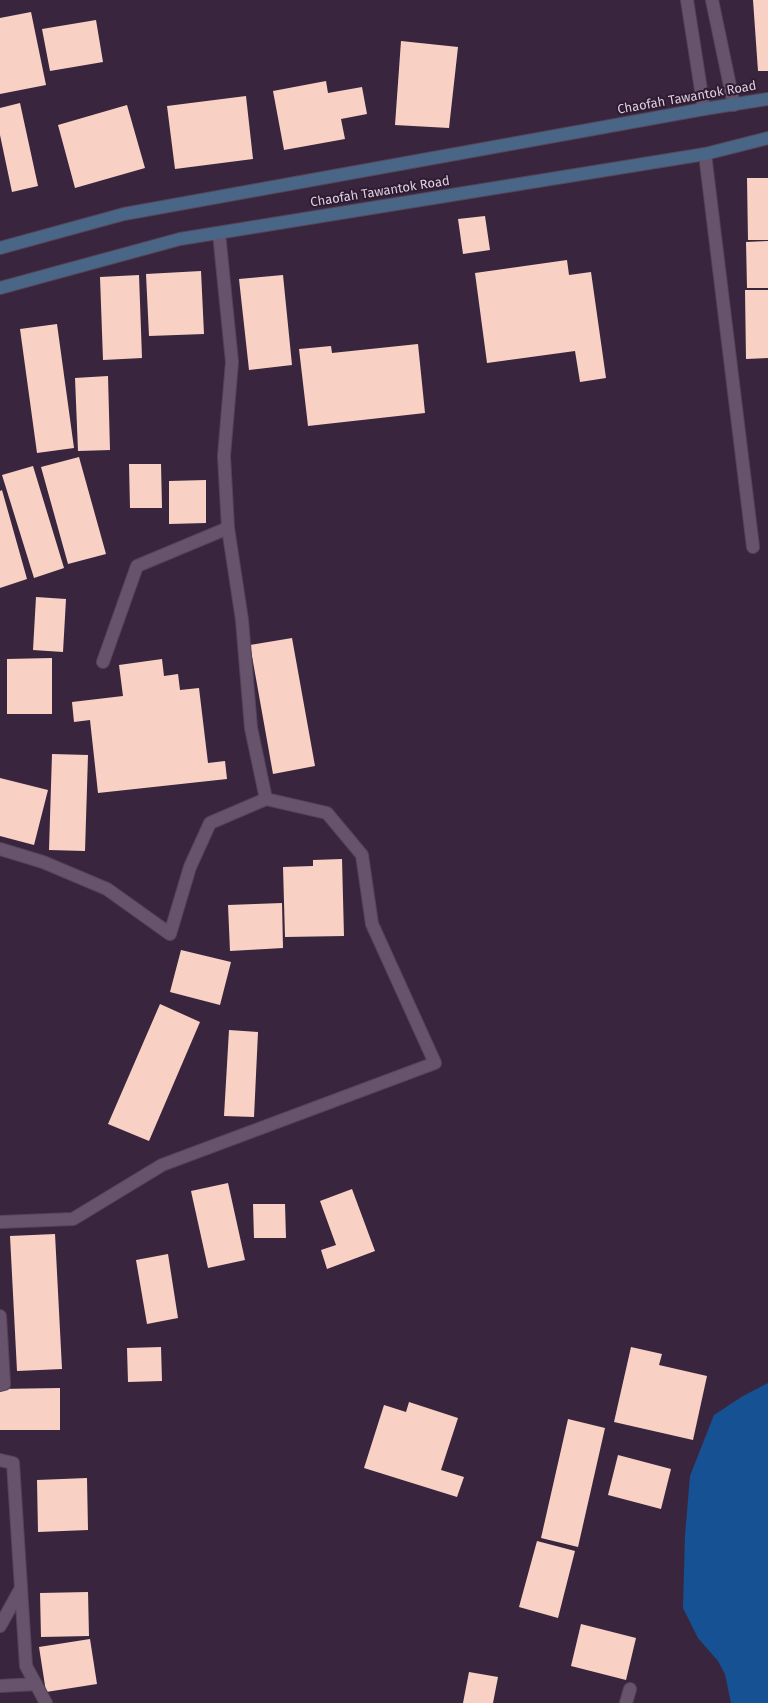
<!DOCTYPE html>
<html>
<head>
<meta charset="utf-8">
<style>
	body { margin:0 }
	canvas { display:block; background:#39263e }
</style>
</head>
<body>
<canvas width="768" height="1703"></canvas>
<script>
const ctx = document.querySelector('canvas').getContext('2d');
ctx.lineJoin = 'round';
function fill(path, color) { ctx.fillStyle = color; ctx.fill(path, 'evenodd'); }
const shape = rows => new Path2D(rows.map(r => 'M' + r).join(''));
function stroke(path, color, width, dash) { ctx.strokeStyle = color; ctx.lineWidth = width; ctx.lineCap = dash ? 'butt' : 'round'; ctx.setLineDash(dash || []); ctx.stroke(path); }
function drawText(font, color, halo, rows, align = 'center') {
  ctx.font = font + ' "Fira Sans",sans-serif'; ctx.lineWidth = 4; ctx.setLineDash([]); ctx.textBaseline = 'middle'; ctx.strokeStyle = halo; ctx.fillStyle = color; for (const [text, x, y, turn = 0] of rows) {
    ctx.save(); ctx.translate(x, y); ctx.rotate((+turn || 0) * Math.PI / 180); ctx.textAlign = isNaN(turn) ? turn : align; if (halo) ctx.strokeText(text, 0, 0); ctx.fillText(text, 0, 0); ctx.restore();
  }
}
const water = shape([
	[768,1383,768,1703,731,1703,725,1674,718,1661,698,1638,683,1608,685,1536,690,1476,714,1415,743,1396]
]);
const building = shape([
	[753,0,768,0,768,71,758,71],
	[31,12,46,85,0,94,0,18],
	[96,20,103,62,50,71,42,29],
	[401,41,458,47,449,128,395,125],
	[326,81,328,93,362,87,367,114,341,119,345,139,284,150,273,91],
	[246,96,253,159,175,169,167,106],
	[20,103,38,186,12,192,0,135,0,108],
	[127,105,145,168,75,188,58,125],
	[747,178,768,178,768,240,748,240],
	[485,216,490,250,463,254,458,219],
	[768,241,768,288,747,288,746,242],
	[567,260,569,275,591,272,606,378,580,382,575,351,487,363,475,273],
	[201,271,204,334,149,336,146,274],
	[139,275,142,358,103,360,100,277],
	[283,275,292,365,249,370,239,279],
	[745,290,768,290,768,358,746,359],
	[57,324,74,448,37,453,20,329],
	[418,344,425,413,308,426,299,349,331,346,332,353],
	[108,376,110,450,78,451,75,378],
	[79,457,106,554,68,564,41,467],
	[129,464,161,464,162,508,130,508],
	[33,466,64,568,34,578,2,475],
	[206,480,206,523,169,524,169,481],
	[2,490,27,579,0,588,0,491],
	[36,597,66,599,63,652,33,650],
	[292,638,315,766,273,774,250,645],
	[52,658,52,714,7,714,7,659],
	[162,659,164,676,178,674,180,690,199,688,208,763,225,761,227,779,98,793,90,720,74,722,72,702,123,696,119,665],
	[52,754,88,755,85,851,49,850],
	[0,778,48,790,34,845,0,836],
	[342,859,344,936,285,937,283,867,313,866,313,860],
	[282,903,283,948,230,951,228,905],
	[181,950,231,962,220,1005,170,992],
	[160,1004,200,1022,149,1141,108,1124],
	[229,1030,258,1032,254,1117,224,1116],
	[228,1183,245,1260,208,1268,191,1191],
	[352,1189,375,1251,327,1269,321,1250,336,1245,320,1201],
	[253,1204,285,1204,286,1238,254,1238],
	[55,1234,62,1369,17,1371,10,1236],
	[168,1254,178,1318,147,1324,136,1260],
	[161,1347,162,1381,128,1382,127,1348],
	[631,1347,662,1354,659,1365,707,1376,693,1440,614,1422],
	[60,1388,60,1430,0,1430,0,1389],
	[409,1402,458,1418,441,1470,464,1477,457,1497,364,1468,384,1405,406,1412],
	[568,1419,605,1428,578,1547,541,1538],
	[618,1455,671,1469,661,1509,608,1495],
	[87,1478,88,1530,38,1532,37,1480],
	[537,1541,575,1551,558,1618,519,1607],
	[88,1592,89,1636,41,1637,40,1593],
	[581,1624,636,1638,626,1680,571,1666],
	[90,1639,97,1684,46,1692,39,1647],
	[469,1672,498,1677,493,1703,463,1703]
]);
const lane = shape([
	[687,0,704,109],
	[712,0,734,105],
	[705,154,753,547],
	[0,1316,4,1384,0,1385]
]);
const street = shape([
	[103,662,137,566,228,528],
	[0,849,43,862,107,889,170,934,190,867,210,823,266,799],
	[0,1222,73,1219,162,1165,435,1063,372,924,362,855,327,813,266,799,251,728,242,620,228,528,224,456,232,362,219,233],
	[0,1460,13,1463,26,1666,46,1703],
	[0,1626,21,1588],
	[0,1686,36,1684],
	[626,1703,630,1689]
]);
const secondary = shape([
	[0,248,124,214,704,109,768,99],
	[0,288,180,239,705,154,768,138]
]);
const streetNames = [
	["Chaofah Tawantok Road",687,98,-10],
	["Chaofah Tawantok Road",380,192,-9]
];
fill(water, '#165293');
fill(building, '#f9d1c4');
stroke(lane, '#554459', 14);
stroke(street, '#554459', 14);
stroke(secondary, '#554459', 14);
stroke(lane, '#68536d', 12);
stroke(street, '#68536d', 12);
stroke(secondary, '#4a6686', 12);
drawText('13px', '#ddd0e0', '#2f1c33', streetNames);
</script>
</body>
</html>
